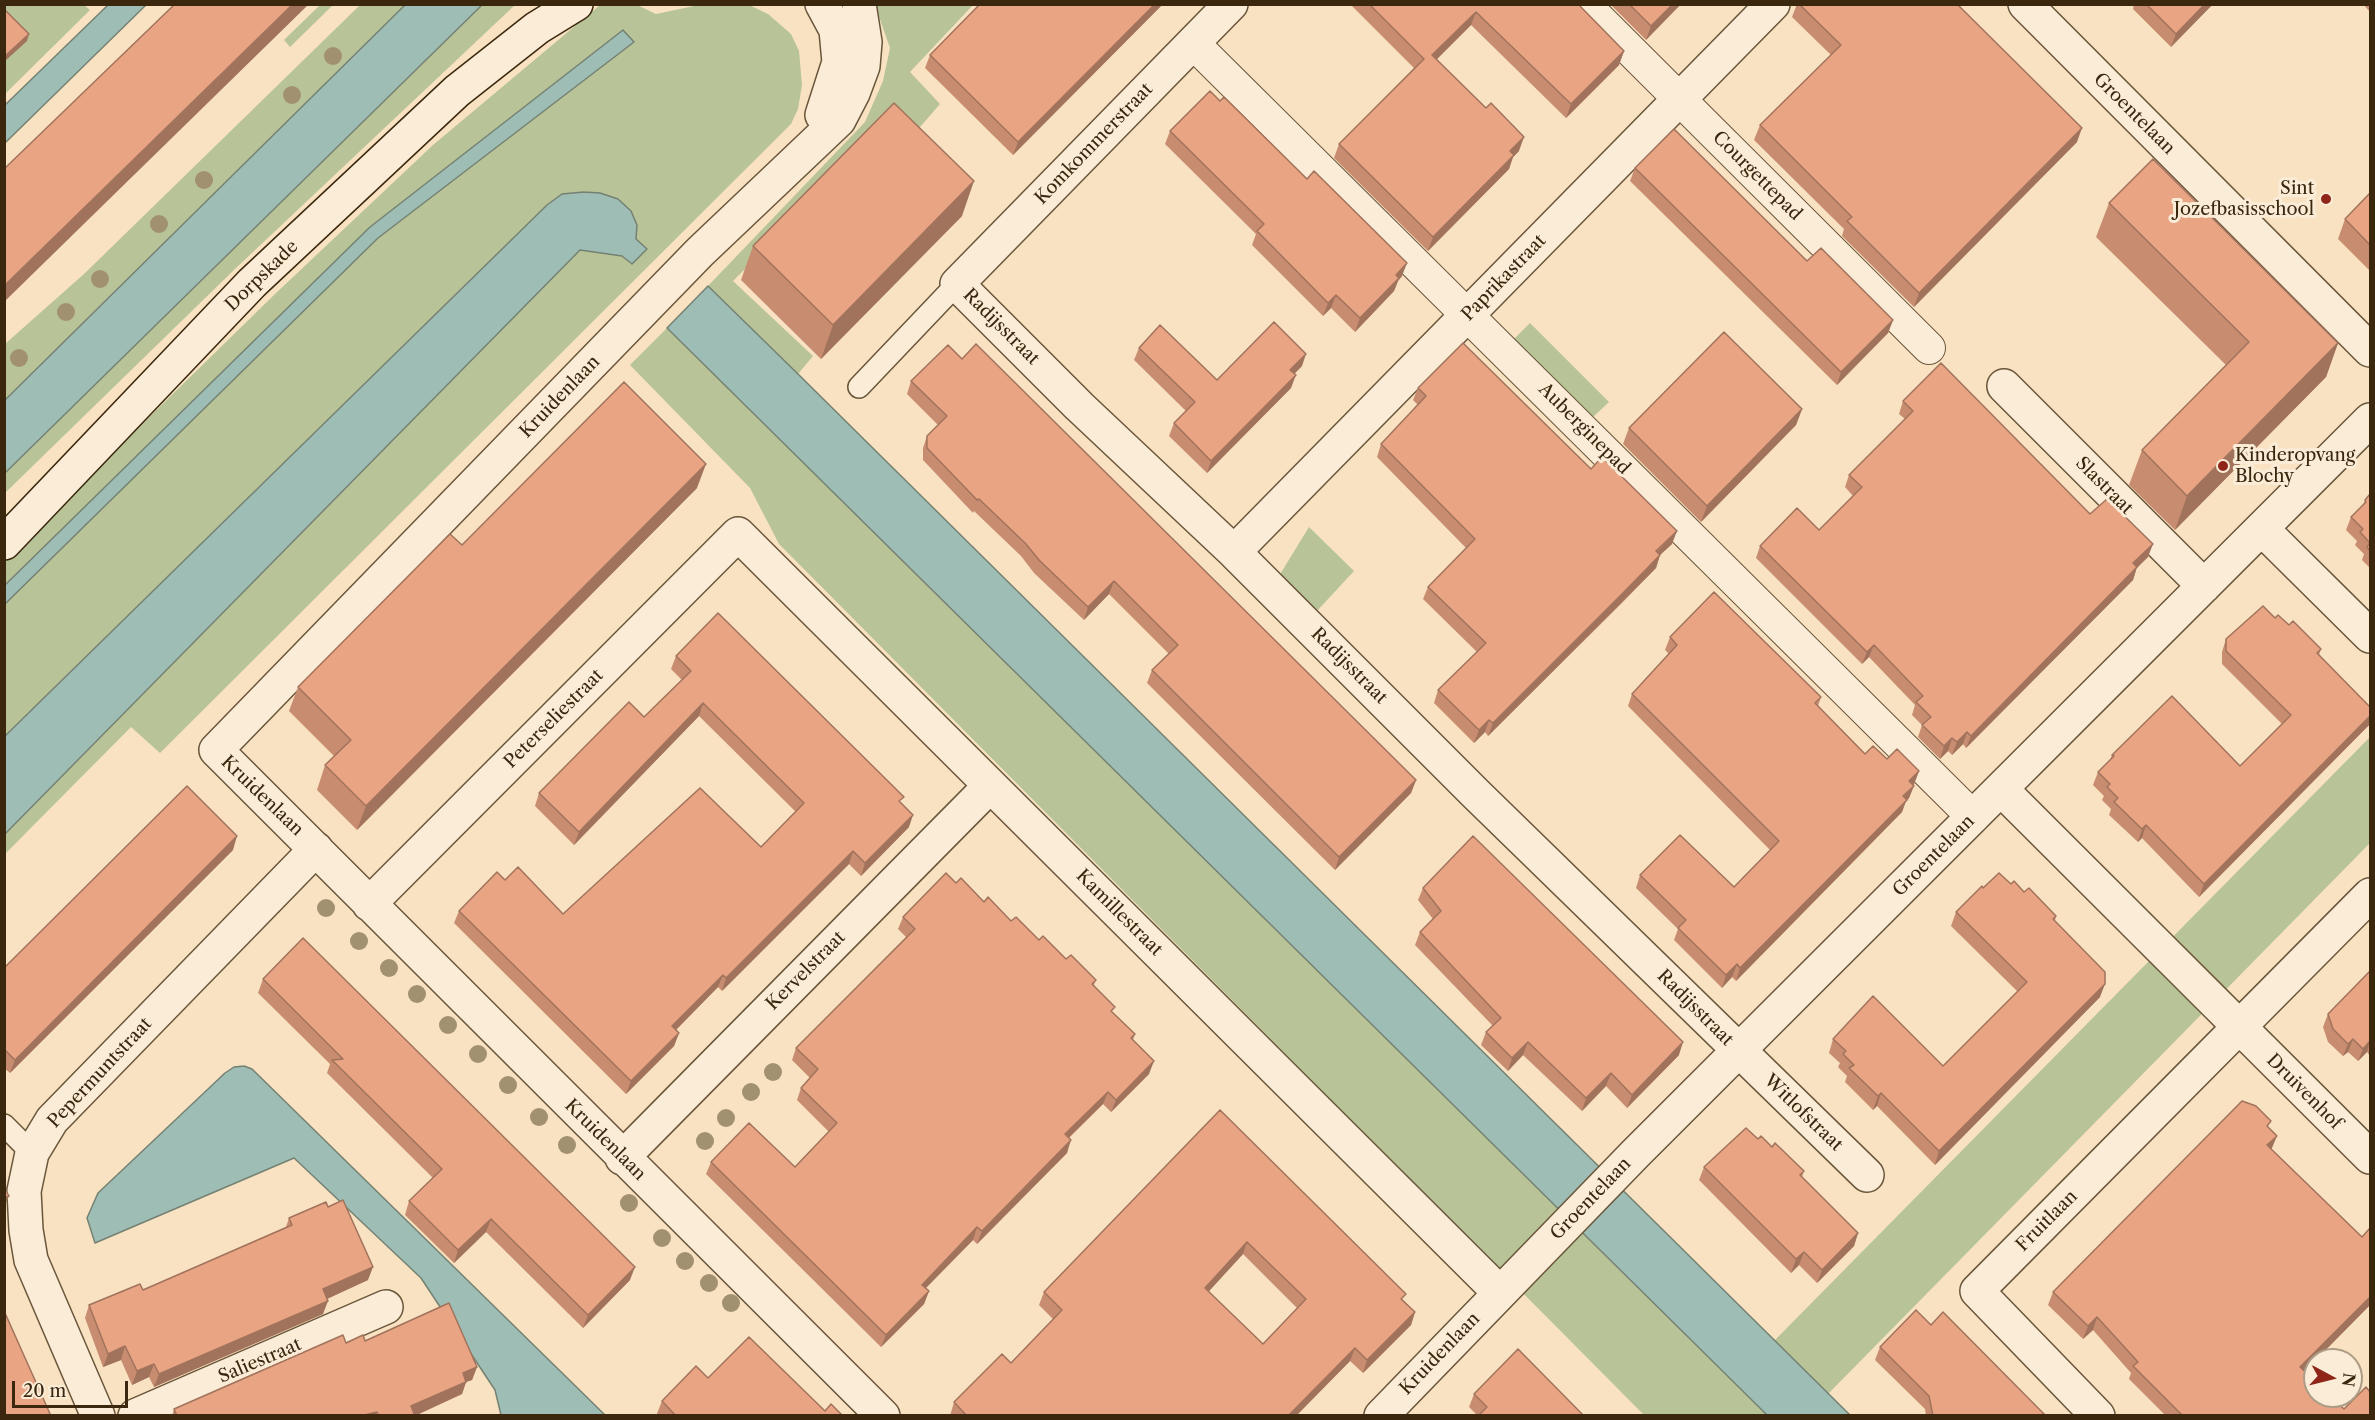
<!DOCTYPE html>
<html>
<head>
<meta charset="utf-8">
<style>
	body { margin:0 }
	#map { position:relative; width:2375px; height:1420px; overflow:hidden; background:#f8e2c1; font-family:"Libre Caslon Text",serif }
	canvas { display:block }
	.frame { position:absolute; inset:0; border:6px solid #3a270e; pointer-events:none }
	.north { position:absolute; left:2303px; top:1348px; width:60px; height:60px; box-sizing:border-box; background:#faecd7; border:2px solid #ad9d87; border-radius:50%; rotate:97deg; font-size:16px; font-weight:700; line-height:24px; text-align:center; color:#3a270e }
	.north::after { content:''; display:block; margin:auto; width:21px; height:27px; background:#8f2418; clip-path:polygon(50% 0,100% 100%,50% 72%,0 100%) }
	.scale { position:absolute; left:12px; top:1381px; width:116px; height:27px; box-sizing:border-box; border:3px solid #3a270e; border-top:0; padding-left:8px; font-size:18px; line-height:21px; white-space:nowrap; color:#3a270e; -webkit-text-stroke:4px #faecd7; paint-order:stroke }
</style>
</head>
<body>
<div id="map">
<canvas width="2375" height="1420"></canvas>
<div class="frame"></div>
<div class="north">N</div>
<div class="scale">20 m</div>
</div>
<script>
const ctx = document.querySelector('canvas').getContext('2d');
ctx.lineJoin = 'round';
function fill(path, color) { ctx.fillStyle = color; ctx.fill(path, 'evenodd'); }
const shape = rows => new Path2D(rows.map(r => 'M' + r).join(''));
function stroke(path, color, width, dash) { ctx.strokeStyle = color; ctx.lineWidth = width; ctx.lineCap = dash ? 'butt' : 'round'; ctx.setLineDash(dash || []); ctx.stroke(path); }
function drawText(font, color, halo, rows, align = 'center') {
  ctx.font = font + ' "Libre Caslon Text",serif'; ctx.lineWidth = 6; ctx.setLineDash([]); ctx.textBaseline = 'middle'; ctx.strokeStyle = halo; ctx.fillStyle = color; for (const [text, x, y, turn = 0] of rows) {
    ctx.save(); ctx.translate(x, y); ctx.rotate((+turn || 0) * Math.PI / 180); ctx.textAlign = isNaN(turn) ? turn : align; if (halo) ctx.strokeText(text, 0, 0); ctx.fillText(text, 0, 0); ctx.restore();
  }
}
const green = shape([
	[5,5,84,5,90,10,5,94],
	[320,5,333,5,290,47,284,40],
	[360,5,405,5,5,400,5,344,84,274],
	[482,5,515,5,236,268,5,493,5,473],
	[600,5,637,5,656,14,699,5,749,5,768,14,791,34,799,51,802,85,798,109,791,124,160,753,131,727,5,854,5,834,580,250,622,256,631,264,646,249,636,239,637,225,600,193,563,194,547,205,5,736,5,558,275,294,433,145],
	[875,5,973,5,910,72,940,104,907,142,888,126,733,281,813,356,798,374,708,286,865,122,883,81,890,48],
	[1530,323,1609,402,1591,419,1513,340],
	[667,328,831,489,1767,1415,1644,1415,779,544,750,488,630,365],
	[1309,527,1354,571,1316,612,1279,576],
	[2370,737,2370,843,1828,1394,1774,1341]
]);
const water = shape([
	[108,5,146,5,5,143,5,105,108,5],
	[405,5,482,5,5,473,5,400,405,5],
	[623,30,634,42,378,238,5,604,5,585,370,227,623,30],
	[584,192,600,193,618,199,631,211,637,225,636,239,647,249,632,264,622,256,580,250,5,834,5,736,547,205,562,194,584,192],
	[708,286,798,374,1850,1415,1767,1415,667,328,708,286],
	[244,1066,252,1069,605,1415,501,1415,495,1390,421,1278,294,1158,95,1243,87,1218,98,1193,225,1073,234,1067,244,1066]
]);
const service = shape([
	[859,387,957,284],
	[4,1125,32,1153]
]);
const pedestrian = shape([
	[1584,4,1929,348],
	[1193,43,1973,817]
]);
const minor = shape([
	[859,4,865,42,863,66,853,93,839,120,700,252,216,750,883,1416],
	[1231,4,957,284,1079,406,1234,552,1475,793,1867,1175],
	[2025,4,2370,350],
	[822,115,839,62,836,30,822,4],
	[2004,386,2204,586],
	[2262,529,2370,636],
	[1234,552,1773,4],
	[2001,789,2370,1157],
	[369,904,738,534,1499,1292],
	[622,1158,990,786],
	[98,1416,31,1260,26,1230,24,1191,32,1153,52,1120,316,849],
	[135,1416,386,1307],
	[1381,1416,1636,1153,2370,420],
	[2098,1416,1977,1291,2370,895]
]);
const secondary = shape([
	[4,543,252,283,457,91,537,28,576,4]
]);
const trees = [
	[333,56],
	[292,95],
	[204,180],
	[159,224],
	[100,279],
	[66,312],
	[19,358],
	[326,908],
	[359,941],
	[389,968],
	[417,994],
	[448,1025],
	[478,1054],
	[773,1072],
	[508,1085],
	[751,1092],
	[539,1117],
	[726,1118],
	[705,1141],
	[567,1145],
	[629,1203],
	[662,1238],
	[685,1261],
	[709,1283],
	[731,1303]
];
const wall = shape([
	[980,4,1163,4,1013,155,925,68,930,55],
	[1350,4,1578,4,1624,51,1619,65,1566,118,1471,25,1437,59,1519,151,1513,157,1509,169,1428,251,1334,158,1339,144,1414,68],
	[1610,4,1681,4,1646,40],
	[1797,4,1957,4,2077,142,1914,307,1842,236,1844,229,1754,140,1760,125,1831,55,1792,17],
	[2134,4,2213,4,2171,47,2133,9],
	[2363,4,2370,4,2370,12],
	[1220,101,1402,276,1398,281,1394,291,1355,332,1331,308,1323,316,1252,245,1256,234,1165,144,1170,131],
	[1635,168,1807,261,1893,320,1888,333,1837,385,1630,181],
	[2370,193,2370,271,2338,239,2345,219],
	[2109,203,2338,343,2326,377,2175,530,2129,485,2142,450,2226,365,2096,237],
	[962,216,821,359,741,280,753,246],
	[1139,348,1217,380,1302,366,1294,374,1291,388,1207,473,1169,436,1174,423,1186,411,1134,360],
	[962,359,1416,780,1411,793,1335,870,1147,683,1152,670,1169,654,1109,594,1084,620,1034,573,1021,556,974,511,973,513,923,460,923,448,927,436,938,425,907,394,911,381],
	[1418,388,1591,469,1672,544,1660,555,1656,568,1621,604,1488,736,1485,732,1474,743,1434,703,1438,690,1477,652,1423,599,1428,587,1466,548,1377,457,1381,444,1418,405,1413,400],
	[1903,401,2090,514,2148,557,2137,567,2133,580,1966,748,1963,744,1952,755,1948,751,1940,759,1918,737,1922,725,1912,715,1915,705,1869,657,1862,664,1756,558,1760,546,1819,530,1853,496,1845,487,1849,475,1905,419,1899,414],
	[1802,409,1796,425,1701,522,1623,444,1629,428],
	[697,488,357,830,317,790,325,765,334,756,289,711,298,687,462,545],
	[2370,494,2370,568,2362,560,2364,554,2355,545,2357,541,2346,530,2351,517,2363,505,2365,500],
	[2275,618,2289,625,2321,649,2319,655,2370,724,2199,897,2142,838,2138,842,2109,815,2111,809,2102,800,2104,796,2093,785,2098,772,2110,760,2112,755,2240,766,2282,724,2222,664,2222,652,2226,639],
	[1670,637,1821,697,1818,706,1865,754,1887,759,1919,771,1909,798,1906,801,1902,812,1736,981,1732,977,1722,988,1674,940,1678,929,1636,888,1640,875,1734,887,1770,850,1628,706,1632,694,1669,654,1665,650],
	[676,656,902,803,909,827,861,876,849,864,722,991,718,987,676,1030,679,1033,674,1046,626,1094,454,923,459,911,505,880,563,914,761,847,796,812,699,716,574,845,535,806,539,793,644,717,682,680,671,669],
	[233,850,10,1073,4,1068,4,968],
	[956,883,1096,980,1094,985,1113,1013,1135,1034,1133,1040,1149,1074,1111,1112,1103,1104,1069,1138,1067,1153,977,1244,973,1240,926,1288,929,1291,924,1304,881,1347,706,1174,711,1162,795,1167,829,1132,797,1100,801,1088,810,1078,792,1060,796,1048,906,937,898,929,903,917],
	[2011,884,2024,892,2056,916,2055,921,2100,997,1935,1165,1877,1106,1873,1110,1845,1082,1847,1076,1838,1067,1840,1063,1829,1053,1833,1039,1943,1066,2018,992,1951,926,1956,912,1983,888],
	[1423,888,1679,1055,1627,1108,1606,1086,1582,1111,1523,1055,1508,1071,1481,1045,1486,1032,1493,1026,1415,945,1420,932,1433,919,1418,900],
	[2370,971,2370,1056,2367,1052,2358,1061,2348,1052,2343,1056,2328,1042,2323,1027,2328,1014],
	[263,979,630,1280,583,1328,486,1232,454,1263,405,1215,409,1201,433,1178,327,1073,330,1064,258,993],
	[1220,1110,1415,1312,1411,1325,1363,1373,1350,1361,1296,1416,950,1416,954,1402,1011,1363,1053,1319,1039,1305,1044,1292],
	[1243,1254,1297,1308,1263,1344,1208,1292],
	[2269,1128,2272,1148,2271,1149,2362,1237,2370,1229,2370,1305,2305,1371,2344,1409,2370,1416,2166,1416,2129,1379,2131,1373,2093,1330,2083,1339,2048,1305,2053,1292],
	[1758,1139,1772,1147,1804,1171,1802,1177,1858,1233,1854,1246,1817,1283,1799,1265,1791,1273,1699,1180,1704,1167],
	[289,1218,368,1280,327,1299,323,1314,154,1387,149,1377,132,1385,121,1360,103,1367,85,1318,89,1305,143,1290,286,1227],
	[1931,1325,2046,1416,1926,1416,1925,1409,1875,1360,1880,1347],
	[365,1341,477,1367,472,1380,466,1382,462,1394,415,1416,172,1416,174,1409,346,1343],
	[708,1378,825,1411,843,1416,656,1416,662,1401],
	[1474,1394,1584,1416,1478,1416,1469,1407]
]);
const shadedWall = shape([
	[293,4,309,4,4,302,4,286],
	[1155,4,1163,4,1013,155,1018,142],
	[1673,4,1681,4,1646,40,1651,26],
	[2205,4,2213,4,2171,47,2176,34],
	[1476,12,1471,25,1427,69,1432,55],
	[29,34,27,41,4,62,4,57],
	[1624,51,1619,65,1566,118,1571,104],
	[2082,128,2077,142,1914,307,1919,293],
	[1524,137,1519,151,1513,157,1509,169,1428,251,1433,237,1510,151],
	[974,181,962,216,821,359,833,325],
	[1407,263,1402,276,1398,281,1394,291,1355,332,1360,318,1396,275],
	[1336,295,1331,308,1323,316,1328,303],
	[1893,320,1888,333,1837,385,1841,372],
	[2338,343,2326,377,2175,530,2187,496],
	[1306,354,1302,366,1286,382,1290,370],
	[1296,375,1291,388,1207,473,1211,461],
	[1802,409,1796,425,1701,522,1707,506],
	[706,464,697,488,357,830,366,806],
	[1677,531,1672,544,1660,555,1656,568,1488,736,1493,723],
	[2153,544,2148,557,2129,576,2133,563],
	[2137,567,2133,580,1966,748,1971,736],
	[1114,581,1109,594,1084,620,1088,607],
	[1874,645,1869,657,1862,664,1867,652],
	[703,703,699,716,574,845,579,832],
	[2370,716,2370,724,2199,897,2204,884],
	[1489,720,1485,732,1474,743,1479,730],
	[1967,732,1963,744,1952,755,1957,742],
	[1952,738,1948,751,1940,759,1944,746],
	[1919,771,1914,784,1905,794,1909,781],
	[1416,780,1411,793,1335,870,1339,857],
	[1914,786,1909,798,1906,801,1902,812,1736,981,1740,968],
	[913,815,909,827,861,876,865,863],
	[2146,825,2142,838,2138,842,2142,829],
	[237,836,233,850,10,1073,15,1060],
	[853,851,849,864,722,991,726,978],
	[1737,964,1732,977,1722,988,1726,975],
	[723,975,718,987,667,1039,672,1026],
	[2105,984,2100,997,1935,1165,1939,1151],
	[679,1033,674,1046,626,1094,631,1081],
	[2353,1039,2348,1052,2343,1056,2348,1044],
	[2370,1041,2367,1052,2358,1061,2363,1049],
	[1528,1042,1523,1055,1508,1071,1512,1058],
	[1683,1042,1679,1055,1627,1108,1632,1095],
	[1154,1061,1149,1074,1111,1112,1116,1100],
	[1611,1073,1606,1086,1582,1111,1586,1098],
	[1108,1092,1103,1104,1060,1146,1065,1134],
	[1881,1093,1877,1106,1873,1110,1878,1096],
	[2277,1136,2272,1148,2263,1158,2267,1145],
	[1071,1140,1067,1153,977,1244,982,1231],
	[9,1196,4,1207,4,1198],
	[491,1219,486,1232,454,1263,458,1250],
	[977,1227,973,1240,917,1297,922,1285],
	[1858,1233,1854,1246,1817,1283,1822,1270],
	[1247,1242,1243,1254,1200,1301,1205,1288],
	[1804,1252,1799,1265,1791,1273,1796,1259],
	[373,1267,368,1280,318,1303,323,1289],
	[635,1267,630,1280,583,1328,588,1315],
	[929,1291,924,1304,881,1347,886,1335],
	[2370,1297,2370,1305,2296,1380,2300,1367],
	[328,1301,323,1314,154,1387,159,1374],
	[1415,1312,1411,1325,1363,1373,1367,1360],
	[2097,1317,2093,1330,2083,1339,2088,1326],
	[125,1346,121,1360,103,1367,108,1354],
	[1355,1348,1350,1361,1296,1416,1288,1416],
	[154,1364,149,1377,132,1385,137,1371],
	[477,1367,472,1380,466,1382,462,1394,414,1416,411,1406,463,1373],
	[377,1412,375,1416,360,1416]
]);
const building = shape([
	[175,4,293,4,4,286,4,169,175,4],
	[980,4,1155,4,1018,142,930,55,980,4],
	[1369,4,1578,4,1624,51,1571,104,1476,12,1432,55,1486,108,1491,103,1524,137,1510,151,1514,155,1433,237,1339,144,1424,59,1369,4],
	[1629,4,1673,4,1651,26,1629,4],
	[1799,4,1957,4,2082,128,1919,293,1847,221,1852,217,1760,125,1841,45,1799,4],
	[2146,4,2205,4,2176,34,2146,4],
	[4,9,29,34,4,57,4,9],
	[1210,91,1220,101,1224,97,1307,179,1314,171,1407,263,1396,275,1399,278,1360,318,1336,295,1328,303,1257,231,1264,224,1170,131,1210,91],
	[894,103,974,181,833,325,753,246,894,103],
	[1674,129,1807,261,1821,248,1893,320,1841,372,1635,168,1674,129],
	[2153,159,2338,343,2187,496,2142,450,2249,342,2109,203,2153,159],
	[2370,193,2370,245,2345,219,2370,193],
	[1274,322,1306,354,1290,370,1296,375,1211,461,1174,423,1195,402,1139,348,1160,325,1217,380,1274,322],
	[1724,332,1802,409,1707,506,1629,428,1724,332],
	[1463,343,1591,469,1602,457,1677,531,1656,551,1660,555,1625,591,1493,723,1489,720,1479,730,1438,690,1486,643,1428,587,1475,539,1381,444,1426,396,1418,388,1463,343],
	[976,344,1416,780,1339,857,1152,670,1178,645,1114,581,1088,607,1039,560,1026,544,979,499,977,500,927,448,927,436,947,416,911,381,948,345,962,359,976,344],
	[1941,363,2090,514,2107,499,2153,544,2133,563,2137,567,1971,736,1967,732,1957,742,1952,738,1944,746,1922,725,1931,717,1916,702,1923,696,1874,645,1867,652,1760,546,1797,508,1819,530,1862,487,1849,475,1913,411,1903,401,1941,363],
	[624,382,706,464,366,806,325,765,351,740,298,687,450,534,462,545,624,382],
	[2370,494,2370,551,2367,547,2370,543,2360,532,2363,529,2351,517,2366,502,2365,500,2370,494],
	[1714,592,1821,697,1815,703,1865,754,1873,746,1887,759,1897,749,1919,771,1909,781,1914,786,1903,796,1907,800,1740,968,1737,964,1726,975,1678,928,1686,920,1640,875,1680,835,1734,887,1779,841,1632,694,1677,645,1670,637,1714,592],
	[2263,606,2275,618,2278,615,2289,625,2293,621,2321,649,2317,653,2370,707,2370,716,2204,884,2146,825,2142,829,2114,802,2118,798,2107,787,2110,784,2098,772,2114,756,2112,755,2172,696,2240,766,2291,715,2226,651,2226,639,2263,606],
	[718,613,904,797,899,801,913,815,865,863,853,851,726,978,723,975,672,1026,679,1033,631,1081,459,911,497,872,505,880,518,867,563,914,700,788,761,847,804,803,703,703,579,832,539,793,629,702,644,717,691,671,676,656,718,613],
	[187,786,237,836,15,1060,4,1049,4,968,187,786],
	[1473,836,1683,1042,1632,1095,1611,1073,1586,1098,1528,1042,1512,1058,1486,1032,1501,1018,1420,932,1441,911,1423,888,1473,836],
	[946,873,956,883,961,878,984,902,988,897,1011,921,1016,917,1039,940,1043,936,1066,959,1071,955,1096,980,1092,984,1115,1007,1111,1011,1135,1034,1131,1038,1154,1061,1116,1100,1108,1092,1065,1134,1071,1140,982,1231,977,1227,922,1285,929,1291,886,1335,711,1162,749,1123,795,1167,837,1123,801,1088,818,1069,796,1048,915,929,903,917,946,873],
	[1999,873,2011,884,2014,881,2024,892,2029,888,2056,916,2053,919,2105,972,2105,984,1939,1151,1881,1093,1878,1096,1849,1068,1854,1065,1843,1054,1846,1051,1833,1039,1873,996,1943,1066,2027,982,1956,912,1982,886,1983,888,1999,873],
	[303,938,635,1267,588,1315,491,1219,458,1250,409,1201,442,1169,332,1060,343,1059,263,979,303,938],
	[2370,971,2370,1041,2363,1049,2353,1039,2348,1044,2333,1029,2328,1014,2370,971],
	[2242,1101,2256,1106,2271,1121,2267,1126,2277,1136,2267,1145,2362,1237,2370,1228,2370,1297,2300,1367,2315,1381,2315,1396,2330,1396,2344,1409,2366,1387,2370,1392,2370,1416,2183,1416,2133,1366,2138,1362,2097,1317,2088,1326,2053,1292,2242,1101],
	[1220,1110,1406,1294,1401,1299,1415,1312,1367,1360,1355,1348,1288,1416,967,1416,954,1402,1002,1354,1011,1363,1062,1310,1044,1292,1220,1110],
	[1247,1242,1306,1299,1263,1344,1205,1288,1247,1242],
	[1746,1128,1758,1139,1761,1136,1772,1147,1775,1143,1804,1171,1800,1175,1858,1233,1822,1270,1804,1252,1796,1259,1704,1167,1746,1128],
	[4,1187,9,1196,4,1198,4,1187],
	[343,1200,373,1267,323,1289,328,1301,159,1374,154,1364,137,1371,125,1346,108,1354,89,1305,140,1284,143,1290,292,1225,289,1218,326,1202,328,1207,343,1200],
	[449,1303,477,1367,463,1373,466,1382,411,1406,415,1416,379,1416,377,1412,360,1416,177,1416,174,1409,343,1335,346,1343,363,1335,365,1341,449,1303],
	[1916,1310,1931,1325,1943,1312,2046,1416,1933,1416,1929,1396,1880,1347,1916,1310],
	[4,1313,5,1313,51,1416,4,1416,4,1313],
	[749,1337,825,1411,831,1404,843,1416,676,1416,662,1401,696,1366,708,1378,749,1337],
	[1518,1349,1584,1416,1478,1416,1487,1407,1474,1394,1518,1349]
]);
const markers = [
	[2326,199,6,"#8f2418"],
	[2223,466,6,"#8f2418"]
];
const streetNames = [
	["Groentelaan",2134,114,45],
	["Komkommerstraat",1094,144,-46],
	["Courgettepad",1757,176,45],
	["Dorpskade",262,276,-44],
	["Paprikastraat",1504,278,-46],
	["Radijsstraat",1001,327,45],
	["Kruidenlaan",560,397,-46],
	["Auberginepad",1584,429,45],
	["Slastraat",2104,486,45],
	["Radijsstraat",1349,666,45],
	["Peterseliestraat",554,719,-45],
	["Kruidenlaan",262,796,44],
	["Groentelaan",1934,856,-45],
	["Kamillestraat",1119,913,45],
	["Kervelstraat",806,971,-45],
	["Radijsstraat",1695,1008,45],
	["Pepermuntstraat",100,1073,-47],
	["Druivenhof",2304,1092,45],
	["Witlofstraat",1803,1113,44],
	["Kruidenlaan",605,1140,45],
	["Groentelaan",1591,1199,-46],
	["Fruitlaan",2047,1221,-45],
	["Kruidenlaan",1440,1354,-46],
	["Saliestraat",260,1361,-23]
];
const poiNames = [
	["Sint",2314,189],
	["Jozefbasisschool",2314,210],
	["Kinderopvang",2235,456,"left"],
	["Blochy",2235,477,"left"]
];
fill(green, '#b8c497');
fill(water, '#9dbdb5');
stroke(water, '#758172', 1.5);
stroke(service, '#6a563b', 24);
stroke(pedestrian, '#6a563b', 34);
stroke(minor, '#6a563b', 36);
stroke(secondary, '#3a270e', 36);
stroke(service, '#faecd7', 21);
stroke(pedestrian, '#faecd7', 32);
stroke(minor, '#faecd7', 33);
stroke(secondary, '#faecd7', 33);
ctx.fillStyle = '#a19171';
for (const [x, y] of trees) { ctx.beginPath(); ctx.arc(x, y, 9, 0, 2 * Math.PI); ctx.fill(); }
fill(wall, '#c88d71');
fill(shadedWall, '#a2735c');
fill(building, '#e8a483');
stroke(building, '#a2735c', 1.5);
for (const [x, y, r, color] of markers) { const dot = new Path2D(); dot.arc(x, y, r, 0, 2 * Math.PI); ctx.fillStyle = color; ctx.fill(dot); stroke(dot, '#faecd7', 2); }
drawText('18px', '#3a270e', '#faecd7', streetNames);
drawText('18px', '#3a270e', '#faecd7', poiNames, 'right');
</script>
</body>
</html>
